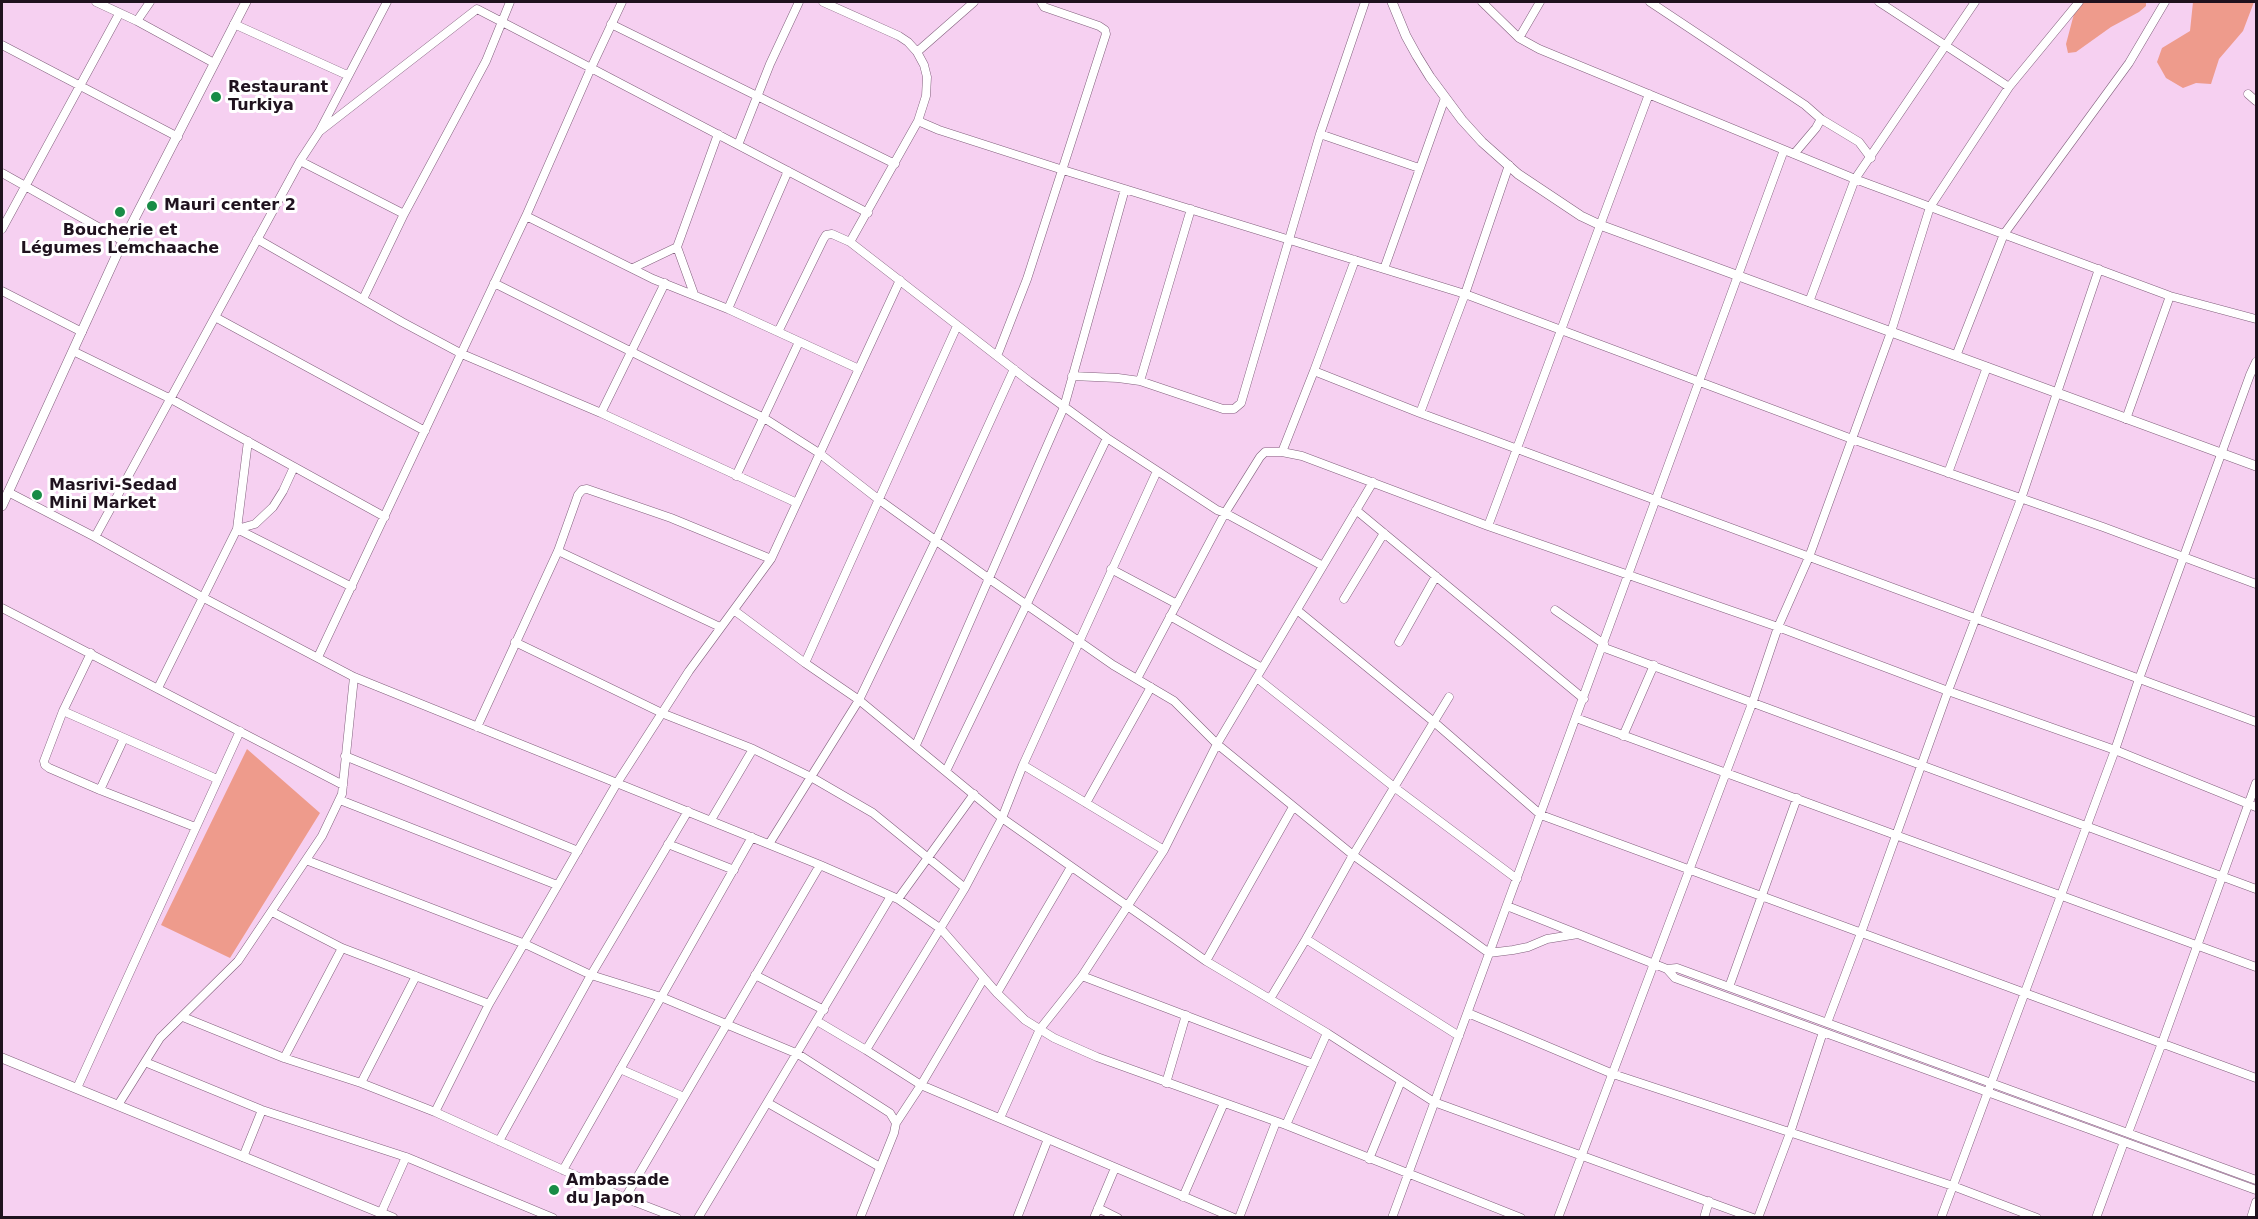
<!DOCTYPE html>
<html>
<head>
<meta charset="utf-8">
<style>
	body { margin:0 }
	#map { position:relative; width:2258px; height:1219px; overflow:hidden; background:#f6d0f1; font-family:"DejaVu Sans",sans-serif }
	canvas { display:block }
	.frame { position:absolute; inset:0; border:3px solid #1f121e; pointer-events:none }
</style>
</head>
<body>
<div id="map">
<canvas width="2258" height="1219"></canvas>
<div class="frame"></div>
</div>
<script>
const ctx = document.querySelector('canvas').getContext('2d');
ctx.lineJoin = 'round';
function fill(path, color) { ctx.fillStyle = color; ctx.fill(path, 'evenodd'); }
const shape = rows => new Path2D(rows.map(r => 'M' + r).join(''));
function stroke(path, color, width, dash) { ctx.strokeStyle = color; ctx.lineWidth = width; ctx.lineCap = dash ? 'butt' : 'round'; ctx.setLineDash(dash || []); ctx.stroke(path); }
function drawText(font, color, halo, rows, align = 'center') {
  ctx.font = font + ' "DejaVu Sans",sans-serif'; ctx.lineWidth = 6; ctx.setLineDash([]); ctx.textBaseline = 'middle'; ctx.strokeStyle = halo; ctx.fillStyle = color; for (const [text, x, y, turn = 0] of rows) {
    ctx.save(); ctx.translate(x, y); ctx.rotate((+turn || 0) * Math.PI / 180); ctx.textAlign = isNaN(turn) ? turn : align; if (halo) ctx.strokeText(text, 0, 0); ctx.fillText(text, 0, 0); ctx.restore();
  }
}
const green = shape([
	[2074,2,2146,2,2146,6,2139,12,2111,27,2076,52,2068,53,2066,44,2075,10],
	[2193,2,2254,2,2243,31,2219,59,2211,84,2196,83,2183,88,2166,78,2157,62,2162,48,2190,31],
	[247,749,320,813,230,958,161,925]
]);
const minor = shape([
	[96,2,137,21,214,63],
	[799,2,770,64,738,145,868,213],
	[823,2,899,36,908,42,917,52,924,65,927,77,926,96,918,121,850,242],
	[1482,2,1519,38,1539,49,1794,154,1855,179,2170,296,2256,319],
	[1650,2,1805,105,1821,119,1816,128,1794,154],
	[1879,2,2009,87],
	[137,21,150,2],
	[234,24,347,75],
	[611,24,895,164],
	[1519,38,1540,2],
	[2,45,178,137],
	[917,52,974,2],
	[2248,94,2256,101],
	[1821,119,1859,142,1871,158],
	[918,121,939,130,1063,170,1465,294,1852,439,2103,527,2256,584],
	[320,131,477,9,591,68,622,2],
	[1320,134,1419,168],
	[738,145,591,68,526,216,653,279,728,309,859,369],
	[300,161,404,214],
	[2,173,123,241],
	[2,229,119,14],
	[257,239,402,322,462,354,601,413,797,503],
	[677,247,694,294],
	[1355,260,1314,371,1420,413,2256,722],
	[633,268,677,247,718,134],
	[1384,269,1445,98],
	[494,283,764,418,819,453,878,499,988,578,1113,665,1174,701,1217,744,1353,855,1489,953,1513,950,1528,947,1547,939,1578,934],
	[2,291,82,332],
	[363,299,404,214,486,61,510,2],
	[1809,302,1855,179,1975,2],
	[728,309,788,171],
	[215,317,425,431],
	[778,332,823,240,826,235,832,234,850,242,1029,381,1107,438,1217,510,1225,513,1260,457,1265,452,1282,452,1302,456,1488,526,1778,627,1948,691,2115,750,2256,807],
	[73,351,171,399,385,517],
	[997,356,1027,279,1106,34,1105,30,1099,26,1044,7,1041,2],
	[1956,356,2004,234,2129,63,2165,2],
	[1072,376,1118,378,1140,381,1223,409,1234,409,1241,403,1320,134,1365,2],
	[1140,381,1191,209],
	[601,413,665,283],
	[1420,413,1465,294,1509,165],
	[2126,419,2170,296],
	[1282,452,1314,371],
	[1157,471,1023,765,1002,818,1206,961,1327,1033,1434,1102,1753,1218],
	[1948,473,1987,367],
	[736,476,799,342],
	[8,492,95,537,202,597,354,677,820,865,898,899,941,929,997,993,1025,1020,1054,1038,1097,1057,1286,1125,1521,1218],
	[1356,510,1584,699],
	[1488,526,1649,94],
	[237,529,352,587],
	[237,529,255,524,273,507,283,491,294,467],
	[95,537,300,161,319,132,387,2],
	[558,551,720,627],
	[1111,569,1177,604],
	[1344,599,1384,533],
	[2,608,343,785],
	[1297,610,1434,722,1541,815,2256,1078],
	[1555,610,1604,644],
	[735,611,805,663,859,700,1002,818,965,888,866,1050,817,1021],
	[1170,616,1262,668],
	[515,642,664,714,753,749,811,777,873,813,965,888],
	[1399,642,1436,576],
	[1602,647,2256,889],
	[91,653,63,711,44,761,45,765,49,768,100,790,195,827],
	[318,657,526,216],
	[805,663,957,326],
	[1257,678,1394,787,1517,879],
	[1137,679,1225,513,1323,566],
	[158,688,237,529,248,441],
	[1449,697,1353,855,1306,939,1459,1036],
	[63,711,217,779],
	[1576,718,2256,967],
	[477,727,558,551,578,495,582,490,587,489,671,518,771,559],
	[1623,736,1654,665],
	[916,745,1064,407,1125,189],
	[345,756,578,851],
	[1023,765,1164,850],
	[946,771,1107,438],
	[100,790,124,738],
	[340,800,557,885],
	[1086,803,1151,687],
	[711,820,753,749],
	[668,844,734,870],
	[769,844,859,700,936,540,1014,369],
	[306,860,525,944,591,975,661,997,798,1054,890,1113,896,1123,894,1133,860,1218],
	[898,899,974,794],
	[1507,906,1667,969,1677,968,2256,1180],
	[272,912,342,948,489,1004],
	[1206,961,1293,807],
	[1667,969,1675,978,2256,1190],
	[755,975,824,1010],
	[1082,976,1313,1064],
	[1729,987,1797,798],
	[997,993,1071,867],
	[1270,999,1306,939],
	[1468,1013,1613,1074,1953,1186,2037,1218],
	[183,1017,284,1058,361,1083,435,1112,625,1198,677,1218],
	[1827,1023,1861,933,1948,691,2021,499,2099,269],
	[866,1050,921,1085,1234,1218],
	[284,1058,342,948],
	[145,1062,262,1110,406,1157,553,1218],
	[620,1069,684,1097],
	[361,1083,416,976],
	[1166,1083,1186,1015],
	[77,1088,240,731],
	[768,1103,880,1167],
	[118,1105,160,1038,238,961,322,836,342,794,354,677],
	[435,1112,489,1004,617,783,689,671,771,559,900,280],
	[1000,1118,1040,1029,1082,976,1164,850,1217,744,1373,482],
	[896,1123,921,1085,984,978],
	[1286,1125,1327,1033],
	[2128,1133,2162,1043,2256,783],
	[499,1141,591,975,688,811],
	[243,1157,262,1110],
	[1369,1159,1401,1081],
	[563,1170,752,837],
	[1183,1197,1224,1103],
	[625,1198,820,865],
	[1098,1208,1118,1218],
	[381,1213,406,1157],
	[698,1218,891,896],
	[1017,1218,1048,1139],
	[1094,1218,1115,1168],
	[1239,1218,1276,1122],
	[1392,1218,1784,150],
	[1558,1218,1753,701,1778,627,1809,557,1891,332,1930,207,2009,87,2079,2],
	[1704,1218,1709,1201],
	[1758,1218,1790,1133,1823,1032],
	[1941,1218,2115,750,2139,679,2250,375,2256,362],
	[2096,1218,2124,1142],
	[2251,1218,2256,1202]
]);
const tertiary = shape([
	[1392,2,1406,36,1417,56,1430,77,1462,120,1482,142,1518,174,1581,216,1600,225,2256,466],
	[2,506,123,241,246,2],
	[2,1058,393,1218]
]);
const markers = [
	[216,97,6,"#188c46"],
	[152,206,6,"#188c46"],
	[120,212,6,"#188c46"],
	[37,495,6,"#188c46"],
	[554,1190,6,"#188c46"]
];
const poiNames = [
	["Restaurant",228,88],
	["Turkiya",228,106],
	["Mauri center 2",164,206],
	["Boucherie et",120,231,"center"],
	["Légumes Lemchaache",120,249,"center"],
	["Masrivi-Sedad",49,486],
	["Mini Market",49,504],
	["Ambassade",566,1181],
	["du Japon",566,1199]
];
fill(green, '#ee9b8c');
stroke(minor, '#815f7c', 9);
stroke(tertiary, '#815f7c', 10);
stroke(minor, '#fff', 8);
stroke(tertiary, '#fff', 9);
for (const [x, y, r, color] of markers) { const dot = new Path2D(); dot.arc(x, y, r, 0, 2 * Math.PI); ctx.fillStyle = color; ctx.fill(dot); stroke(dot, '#fff', 2); }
drawText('bold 16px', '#1f121e', '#fff', poiNames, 'left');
</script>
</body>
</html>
